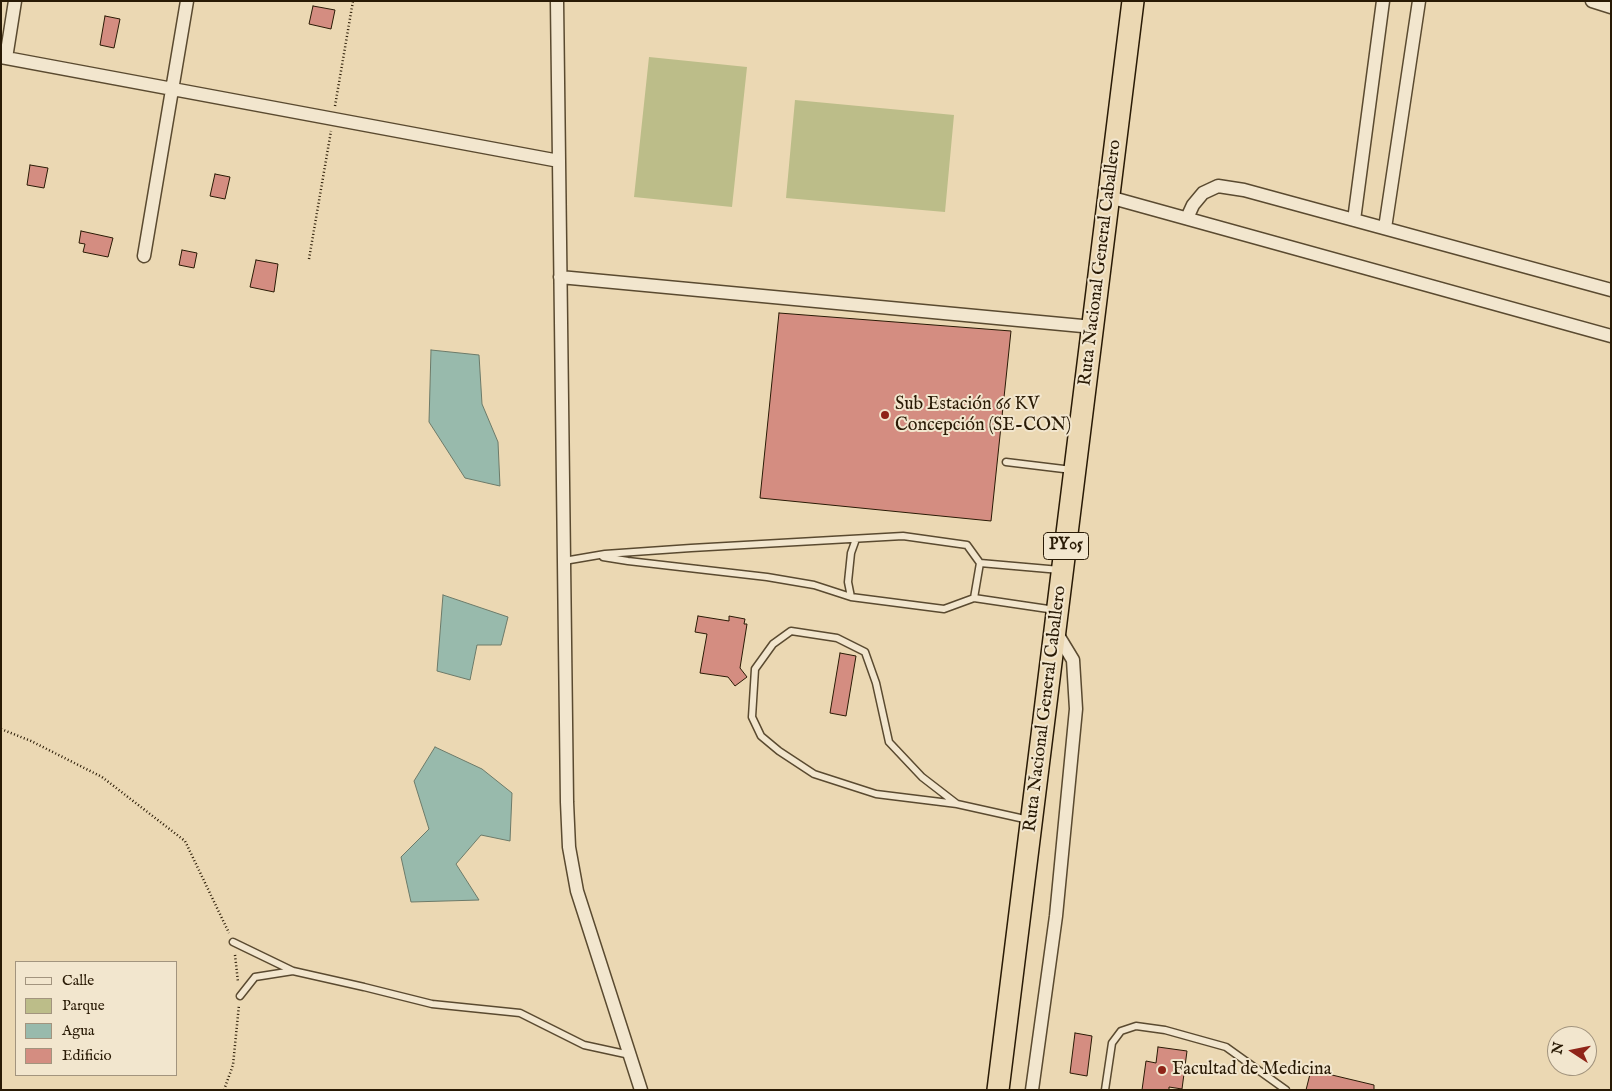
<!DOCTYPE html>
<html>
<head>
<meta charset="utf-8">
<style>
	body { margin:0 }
	#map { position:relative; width:1612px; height:1091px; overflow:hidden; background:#ebd8b3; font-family:"IM FELL English",serif }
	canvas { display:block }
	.frame { position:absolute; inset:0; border:2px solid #291a05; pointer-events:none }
	.legend { position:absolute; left:15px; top:961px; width:162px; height:115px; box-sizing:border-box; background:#f2e6ce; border:1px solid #a2947e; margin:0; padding:6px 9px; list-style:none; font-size:15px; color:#291a05 }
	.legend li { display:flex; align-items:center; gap:10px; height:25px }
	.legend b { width:25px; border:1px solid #a2947e }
	.north { position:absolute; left:1547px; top:1026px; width:50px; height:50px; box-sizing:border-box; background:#f2e6ce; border:1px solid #a2947e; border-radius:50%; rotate:281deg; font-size:14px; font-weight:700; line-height:20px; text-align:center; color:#291a05 }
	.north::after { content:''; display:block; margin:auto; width:18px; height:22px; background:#8f2418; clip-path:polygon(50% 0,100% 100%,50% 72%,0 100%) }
</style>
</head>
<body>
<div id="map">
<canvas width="1612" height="1091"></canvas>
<div class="frame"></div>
<ul class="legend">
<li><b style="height:6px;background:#f2e6ce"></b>Calle</li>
<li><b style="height:14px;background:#bcbd89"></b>Parque</li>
<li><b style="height:14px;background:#98baac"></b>Agua</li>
<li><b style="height:14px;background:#d48d81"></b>Edificio</li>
</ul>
<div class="north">N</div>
</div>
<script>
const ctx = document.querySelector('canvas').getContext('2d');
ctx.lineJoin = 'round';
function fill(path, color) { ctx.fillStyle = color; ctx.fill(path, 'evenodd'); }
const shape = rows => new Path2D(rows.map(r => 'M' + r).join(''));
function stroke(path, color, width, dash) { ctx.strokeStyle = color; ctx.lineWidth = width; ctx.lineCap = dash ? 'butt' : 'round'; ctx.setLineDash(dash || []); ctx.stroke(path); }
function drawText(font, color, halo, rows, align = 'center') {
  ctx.font = font + ' "IM FELL English",serif'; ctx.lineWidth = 4; ctx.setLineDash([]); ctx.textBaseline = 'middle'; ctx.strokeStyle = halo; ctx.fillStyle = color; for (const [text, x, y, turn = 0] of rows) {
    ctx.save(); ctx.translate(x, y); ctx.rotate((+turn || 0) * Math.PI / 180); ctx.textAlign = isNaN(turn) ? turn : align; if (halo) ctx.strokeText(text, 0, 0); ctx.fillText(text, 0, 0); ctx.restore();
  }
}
const green = shape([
	[649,57,747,67,732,207,634,197],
	[795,100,954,115,945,212,786,198]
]);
const water = shape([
	[431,350,479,355,482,404,498,442,500,486,465,478,429,422,431,350],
	[443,595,508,617,501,645,477,645,470,680,437,671,443,595],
	[435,747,482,769,512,793,510,841,481,835,456,864,479,900,411,902,401,857,429,829,414,781,435,747]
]);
const building = shape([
	[313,6,335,10,331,29,309,24,313,6],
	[105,16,120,19,114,48,100,45,105,16],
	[30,165,48,168,44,188,27,185,30,165],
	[215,174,230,177,225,199,210,196,215,174],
	[81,231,113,238,108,257,83,252,85,244,79,243,81,231],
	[182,250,197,253,194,268,179,265,182,250],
	[256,260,278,264,274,292,250,287,256,260],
	[779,313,1011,331,991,521,760,498,779,313],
	[698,616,729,621,729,616,745,619,744,624,747,624,740,668,747,677,735,686,728,677,700,673,707,634,695,632,698,616],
	[840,653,856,656,846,716,830,713,840,653],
	[1075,1033,1092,1036,1087,1076,1070,1073,1075,1033],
	[1158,1047,1187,1051,1182,1089,1169,1087,1169,1090,1142,1090,1146,1061,1156,1063,1158,1047],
	[1311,1070,1374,1085,1374,1090,1306,1090,1311,1070]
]);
const path = shape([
	[335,106,353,1],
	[309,259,331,131],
	[1,729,31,741,102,777,185,841,229,933],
	[235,955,238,982],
	[224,1090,233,1065,239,1005]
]);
const service = shape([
	[1006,462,1072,470],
	[603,557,628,561,767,577,814,585,851,597,944,609,974,598,1055,610],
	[564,561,605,554,691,548,903,536,967,545,980,563,1060,570],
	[851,597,848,582,851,553,856,539],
	[974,598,980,563],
	[957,804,876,794,814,774,779,751,761,736,752,717,755,669,773,644,791,631,837,638,865,652,876,683,889,742,922,777,957,804,1029,820],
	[233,942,293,971,364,987,432,1004,520,1013,584,1045,630,1055],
	[240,996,255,977,293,971],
	[1105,1090,1112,1043,1121,1031,1136,1026,1165,1030,1226,1047,1286,1090]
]);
const minor = shape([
	[557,1,567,802,569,847,577,891,641,1090],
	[1592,1,1611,7],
	[1,57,559,161],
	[6,58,15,1],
	[1109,197,1611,336],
	[1187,218,1193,205,1203,193,1218,186,1244,190,1611,290],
	[1354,220,1383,1],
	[1385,228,1419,1],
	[144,256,187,1],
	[560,277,1093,327],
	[1032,1090,1056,916,1076,709,1073,660,1056,632]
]);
const trunk = shape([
	[998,1090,1133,1]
]);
const markers = [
	[885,415,5,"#8f2418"],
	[1162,1070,5,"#8f2418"]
];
const shields = [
	[1066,546,45]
];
const shieldNames = [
	["PY05",1066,546]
];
const streetNames = [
	["Ruta Nacional General Caballero",1101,263,-83],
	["Ruta Nacional General Caballero",1046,709,-83]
];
const poiNames = [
	["Sub Estación 66 KV",895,405],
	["Concepción (SE-CON)",895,426],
	["Facultad de Medicina",1172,1070]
];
fill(green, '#bcbd89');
fill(water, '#98baac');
stroke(water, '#6c7a69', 1);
fill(building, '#d48d81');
stroke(building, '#291a05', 1);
stroke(service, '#5a4a30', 9);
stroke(minor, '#5a4a30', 15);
stroke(trunk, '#291a05', 24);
stroke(path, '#291a05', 2.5, [1, 2.5]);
stroke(service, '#f2e6ce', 6);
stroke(minor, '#f2e6ce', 12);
stroke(trunk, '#ebd8b3', 21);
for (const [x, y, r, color] of markers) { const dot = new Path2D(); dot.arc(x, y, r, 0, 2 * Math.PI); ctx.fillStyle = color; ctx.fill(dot); stroke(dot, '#f2e6ce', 2); }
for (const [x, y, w] of shields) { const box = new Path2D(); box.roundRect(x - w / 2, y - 13.5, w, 27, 4); ctx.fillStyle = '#f2e6ce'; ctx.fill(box); stroke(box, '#291a05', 1); }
drawText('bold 16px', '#291a05', null, shieldNames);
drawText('18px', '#291a05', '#f2e6ce', streetNames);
drawText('18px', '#291a05', '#f2e6ce', poiNames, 'left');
</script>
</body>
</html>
